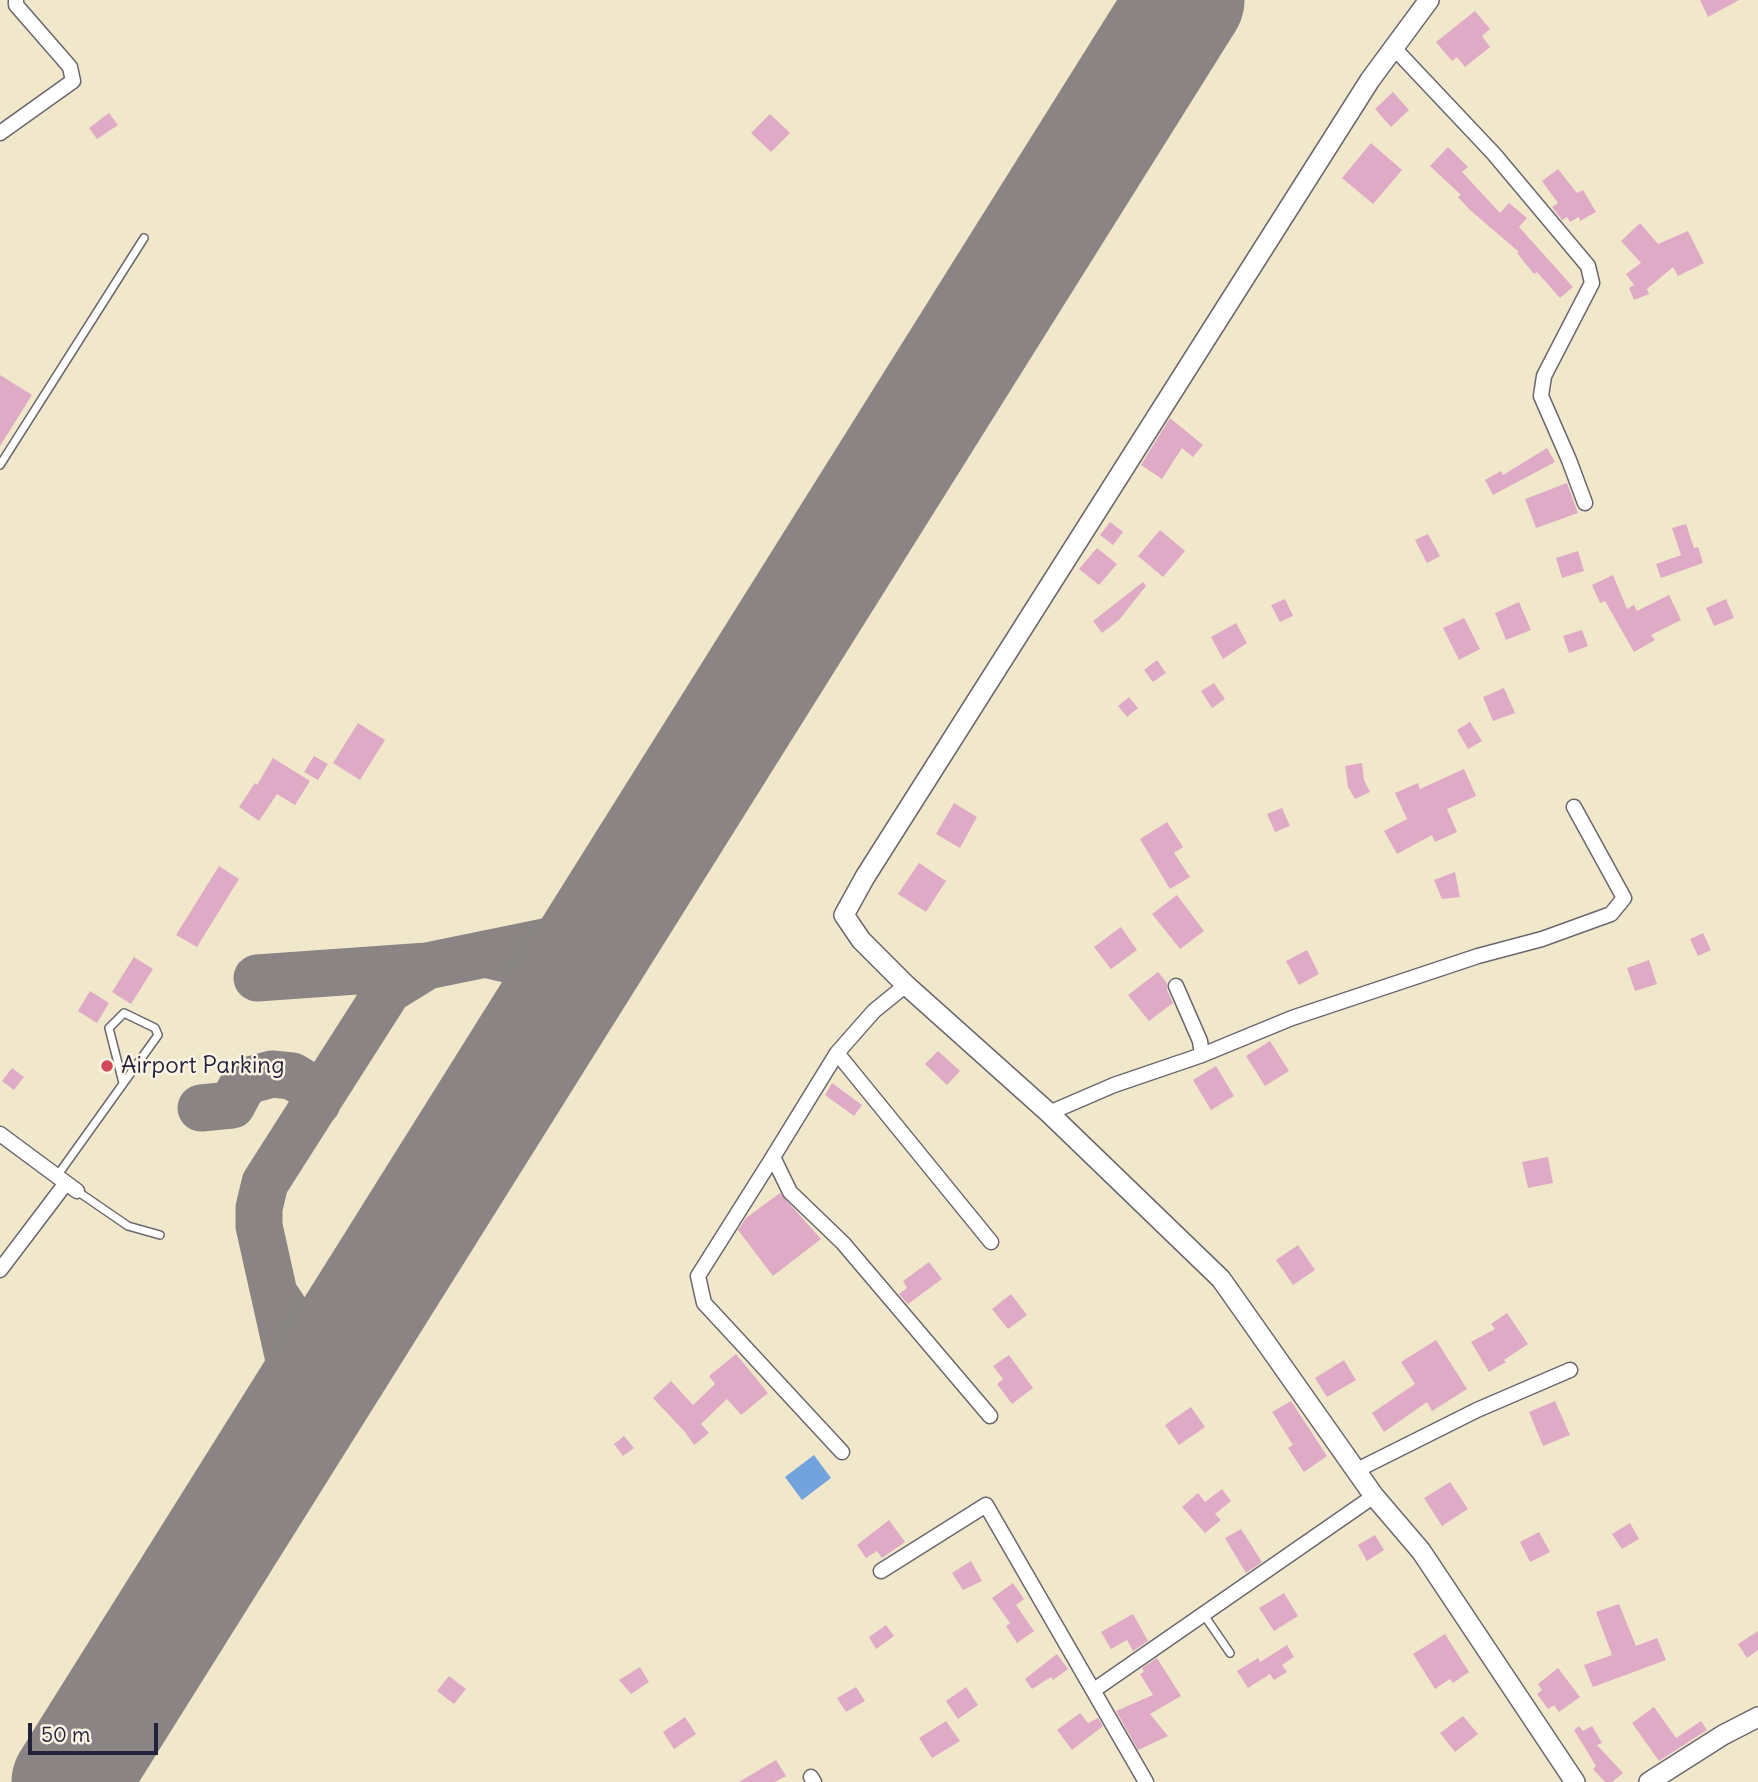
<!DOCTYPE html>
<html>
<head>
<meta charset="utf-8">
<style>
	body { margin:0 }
	#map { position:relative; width:1758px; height:1782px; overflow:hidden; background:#f1e8cc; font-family:Delius,sans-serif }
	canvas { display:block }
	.scale { position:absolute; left:28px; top:1723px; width:130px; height:32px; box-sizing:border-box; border:4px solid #22223b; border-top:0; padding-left:9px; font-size:21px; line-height:24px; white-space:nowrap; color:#22223b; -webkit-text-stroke:5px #fcf5e5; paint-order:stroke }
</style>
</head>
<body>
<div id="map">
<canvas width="1758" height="1782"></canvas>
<div class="scale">50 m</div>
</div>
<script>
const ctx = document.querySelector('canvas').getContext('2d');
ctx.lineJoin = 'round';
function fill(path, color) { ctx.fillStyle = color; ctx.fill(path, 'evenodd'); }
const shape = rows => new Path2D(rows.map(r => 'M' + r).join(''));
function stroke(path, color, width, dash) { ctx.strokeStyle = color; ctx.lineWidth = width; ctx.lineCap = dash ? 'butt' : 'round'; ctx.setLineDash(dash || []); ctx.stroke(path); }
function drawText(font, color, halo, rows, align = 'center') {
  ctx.font = font + ' Delius,sans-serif'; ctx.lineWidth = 5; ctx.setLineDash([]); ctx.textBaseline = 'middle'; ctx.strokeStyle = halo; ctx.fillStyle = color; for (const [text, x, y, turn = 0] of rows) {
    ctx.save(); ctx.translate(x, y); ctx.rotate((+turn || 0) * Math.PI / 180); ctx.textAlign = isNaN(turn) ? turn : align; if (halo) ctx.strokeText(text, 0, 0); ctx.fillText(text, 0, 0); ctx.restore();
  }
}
const water = shape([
	[814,1455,831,1478,802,1500,785,1477]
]);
const taxiway = shape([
	[485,954,511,960,524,968,534,977,547,1002,545,1013,518,1066],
	[257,978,427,966,603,930],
	[201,1108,232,1105,241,1088,250,1080,272,1074,292,1076,302,1082,313,1093,317,1103],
	[275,1295,291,1319,304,1326,320,1328,337,1326,352,1319,374,1296],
	[301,1414,259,1226,259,1208,265,1183,388,990,427,966]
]);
const runway = shape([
	[70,1782,1186,0]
]);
const building = shape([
	[1700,0,1739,0,1708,17],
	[1475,11,1490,29,1482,36,1490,47,1465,67,1457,57,1452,61,1436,42],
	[1393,92,1409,110,1391,127,1375,109],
	[109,113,118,125,97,139,89,128],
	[770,114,790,133,771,152,751,133],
	[1371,143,1402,170,1373,204,1342,178],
	[1448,147,1468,167,1462,172,1500,213,1509,203,1527,218,1519,227,1573,287,1560,298,1537,272,1534,274,1517,253,1519,252,1470,210,1458,197,1461,195,1430,166],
	[1558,169,1577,193,1583,190,1596,212,1580,221,1579,217,1570,222,1567,217,1562,220,1552,207,1558,203,1542,181],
	[1640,223,1658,244,1688,231,1704,263,1678,276,1673,267,1647,289,1649,294,1634,300,1629,288,1634,285,1626,274,1641,263,1621,241],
	[0,375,32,395,0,446],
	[1170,418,1203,445,1193,457,1182,448,1162,479,1141,465],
	[1547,448,1555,462,1493,495,1485,480,1501,471,1503,475],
	[1567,483,1578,513,1536,528,1525,499],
	[1110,522,1123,532,1113,545,1100,535],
	[1686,524,1694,548,1698,547,1703,563,1661,578,1656,564,1681,555,1672,528],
	[1160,530,1185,551,1163,577,1138,556],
	[1428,534,1440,556,1427,563,1415,540],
	[1097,548,1117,564,1099,585,1079,569],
	[1578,551,1584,571,1562,578,1556,558],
	[1613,575,1627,609,1634,605,1637,611,1669,595,1681,620,1651,635,1655,640,1634,652,1605,601,1600,603,1592,585],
	[1143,582,1146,586,1119,620,1102,633,1093,621],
	[1285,599,1293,616,1280,622,1271,605],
	[1726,599,1734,618,1714,626,1706,608],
	[1519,602,1531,630,1506,640,1495,613],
	[1464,618,1480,649,1459,660,1443,628],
	[1236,623,1247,643,1223,659,1211,637],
	[1582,630,1588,646,1569,653,1563,636],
	[1157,660,1166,673,1153,682,1144,670],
	[1214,683,1225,699,1212,708,1201,691],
	[1504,688,1515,713,1493,721,1483,697],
	[1129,697,1138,708,1127,717,1118,706],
	[1470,722,1482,741,1468,749,1457,730],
	[358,723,385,740,360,780,333,763],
	[314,756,328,764,318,780,304,772],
	[273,758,310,781,295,805,277,794,259,821,239,807,255,783,257,785],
	[1362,763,1364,780,1370,792,1355,799,1348,787,1345,766],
	[1464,769,1476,796,1447,809,1457,832,1435,842,1432,835,1397,854,1384,831,1407,819,1395,793,1418,783,1420,789],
	[954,803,977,817,960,848,936,834],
	[1282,808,1290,826,1275,832,1267,814],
	[1167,822,1183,847,1174,853,1190,877,1170,889,1140,839],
	[919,863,946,881,926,912,898,894],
	[219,866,239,879,197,947,176,935],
	[1455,872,1460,897,1442,899,1434,880],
	[1177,895,1204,931,1180,949,1152,914],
	[1121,927,1137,950,1111,969,1094,947],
	[1703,933,1711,950,1698,956,1690,939],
	[1307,950,1319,974,1299,985,1286,961],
	[134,957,153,969,131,1004,112,992],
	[1649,960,1657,984,1635,991,1627,968],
	[1158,972,1167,983,1167,990,1173,1003,1149,1021,1128,995],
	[90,991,109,1003,97,1023,78,1011],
	[1270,1041,1289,1071,1265,1086,1246,1056],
	[938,1051,960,1071,947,1085,925,1064],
	[1216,1066,1234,1096,1211,1110,1193,1080],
	[12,1068,24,1077,14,1090,2,1081],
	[832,1083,862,1105,854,1116,825,1095],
	[1548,1157,1553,1183,1528,1188,1522,1162],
	[780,1193,821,1239,773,1276,738,1230,746,1218],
	[1298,1245,1315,1270,1293,1285,1276,1260],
	[929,1262,942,1279,908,1304,899,1294,907,1288,903,1281],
	[1011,1294,1027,1315,1008,1329,992,1309],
	[1507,1313,1528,1344,1504,1360,1506,1362,1489,1372,1471,1342,1495,1329,1491,1324],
	[1436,1340,1467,1389,1432,1411,1427,1402,1384,1432,1372,1413,1415,1384,1401,1362],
	[736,1354,768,1393,741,1415,727,1399,701,1424,709,1433,694,1445,685,1432,653,1398,671,1381,693,1405,715,1384,709,1376],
	[1009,1355,1033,1388,1012,1404,997,1384,1003,1379,993,1366],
	[1344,1360,1356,1380,1327,1397,1315,1378],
	[1291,1401,1327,1456,1304,1472,1288,1448,1293,1445,1272,1412],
	[1555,1401,1570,1435,1543,1446,1529,1412],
	[1191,1407,1205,1427,1179,1445,1165,1425],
	[624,1436,634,1448,623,1456,614,1444],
	[1450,1482,1468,1509,1442,1526,1424,1498],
	[1222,1489,1231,1501,1215,1514,1221,1520,1205,1533,1182,1507,1198,1493,1205,1502],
	[889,1520,905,1542,882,1558,877,1551,866,1558,857,1545],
	[1630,1523,1639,1539,1622,1549,1612,1534],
	[1241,1529,1262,1562,1246,1573,1225,1538],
	[1539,1532,1550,1552,1530,1562,1520,1542],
	[1375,1535,1384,1550,1367,1561,1358,1545],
	[971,1561,982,1581,963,1590,952,1573],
	[1013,1583,1024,1599,1016,1605,1034,1631,1017,1643,1006,1626,1010,1623,992,1598],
	[1284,1593,1298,1616,1274,1631,1259,1608],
	[1619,1604,1636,1646,1657,1638,1666,1660,1593,1687,1584,1665,1612,1655,1596,1612],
	[1133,1614,1148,1641,1133,1651,1127,1640,1111,1649,1101,1632],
	[886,1625,894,1636,876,1649,869,1637],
	[1758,1631,1758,1650,1747,1658,1738,1644],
	[1445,1634,1469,1672,1453,1683,1450,1679,1435,1689,1413,1654],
	[1287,1645,1294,1657,1282,1665,1287,1672,1274,1680,1270,1674,1248,1688,1237,1671,1258,1658,1260,1662],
	[1057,1654,1068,1669,1053,1680,1051,1677,1032,1689,1025,1679],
	[1157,1658,1181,1696,1150,1714,1168,1736,1138,1750,1116,1711,1153,1695,1140,1674,1144,1672,1142,1668],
	[640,1667,649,1682,631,1694,619,1680],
	[1558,1668,1580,1697,1559,1712,1554,1705,1548,1709,1537,1694,1542,1690,1538,1684],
	[449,1676,466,1689,454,1704,437,1691],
	[856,1687,865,1701,846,1712,837,1698],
	[966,1687,978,1705,958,1719,946,1701],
	[1654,1707,1676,1738,1701,1721,1707,1730,1659,1761,1632,1723],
	[1080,1713,1088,1723,1098,1718,1103,1726,1072,1750,1057,1730],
	[1463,1716,1478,1734,1455,1752,1440,1733],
	[685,1717,696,1734,674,1749,663,1732],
	[946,1721,960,1741,932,1758,919,1738],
	[1579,1726,1583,1731,1592,1726,1602,1743,1597,1745,1623,1773,1612,1782,1605,1782,1593,1769,1596,1766,1574,1730],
	[776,1760,786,1776,775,1782,739,1782]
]);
const service = shape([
	[0,465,144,238],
	[57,1176,158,1035,155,1028,124,1013,109,1028,123,1083],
	[77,1191,128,1226,160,1235],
	[1204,1615,1230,1653]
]);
const minor = shape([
	[1394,48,1494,154,1588,266,1592,283,1544,376,1541,396,1569,460,1585,503],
	[0,133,73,81,70,67,16,5,16,0],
	[906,985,874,1011,837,1053,991,1242],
	[837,1053,773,1157,790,1192,843,1243,990,1416],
	[1202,1055,1292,1018,1478,956,1542,939,1611,914,1624,898,1574,807],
	[1049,1113,1114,1085,1202,1055,1200,1041,1176,986],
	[0,1134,77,1191],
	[773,1157,698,1276,704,1303,842,1452],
	[0,1270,66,1183],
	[1357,1470,1477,1410,1570,1370],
	[881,1571,986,1505,1146,1782],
	[1094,1690,1374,1496],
	[811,1777,814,1782]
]);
const tertiary = shape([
	[1429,0,1370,80,865,877,844,915,861,940,906,985,1049,1113,1221,1279,1374,1496,1421,1551,1575,1782],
	[1649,1782,1723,1735,1758,1717]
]);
const markers = [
	[107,1066,7,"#d1495b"]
];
const poiNames = [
	["Airport Parking",121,1066]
];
fill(water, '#73a3dd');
stroke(taxiway, '#8a8584', 47);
stroke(runway, '#8a8584', 117);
fill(building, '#dfaac5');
stroke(service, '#6a676e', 10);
stroke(minor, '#6a676e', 17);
stroke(tertiary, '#6a676e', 22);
stroke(service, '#fff', 7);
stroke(minor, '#fff', 14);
stroke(tertiary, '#fff', 19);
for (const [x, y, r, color] of markers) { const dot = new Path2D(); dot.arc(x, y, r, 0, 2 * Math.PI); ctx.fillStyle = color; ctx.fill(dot); stroke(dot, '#fcf5e5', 2.5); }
drawText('24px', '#22223b', '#fcf5e5', poiNames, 'left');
</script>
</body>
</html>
